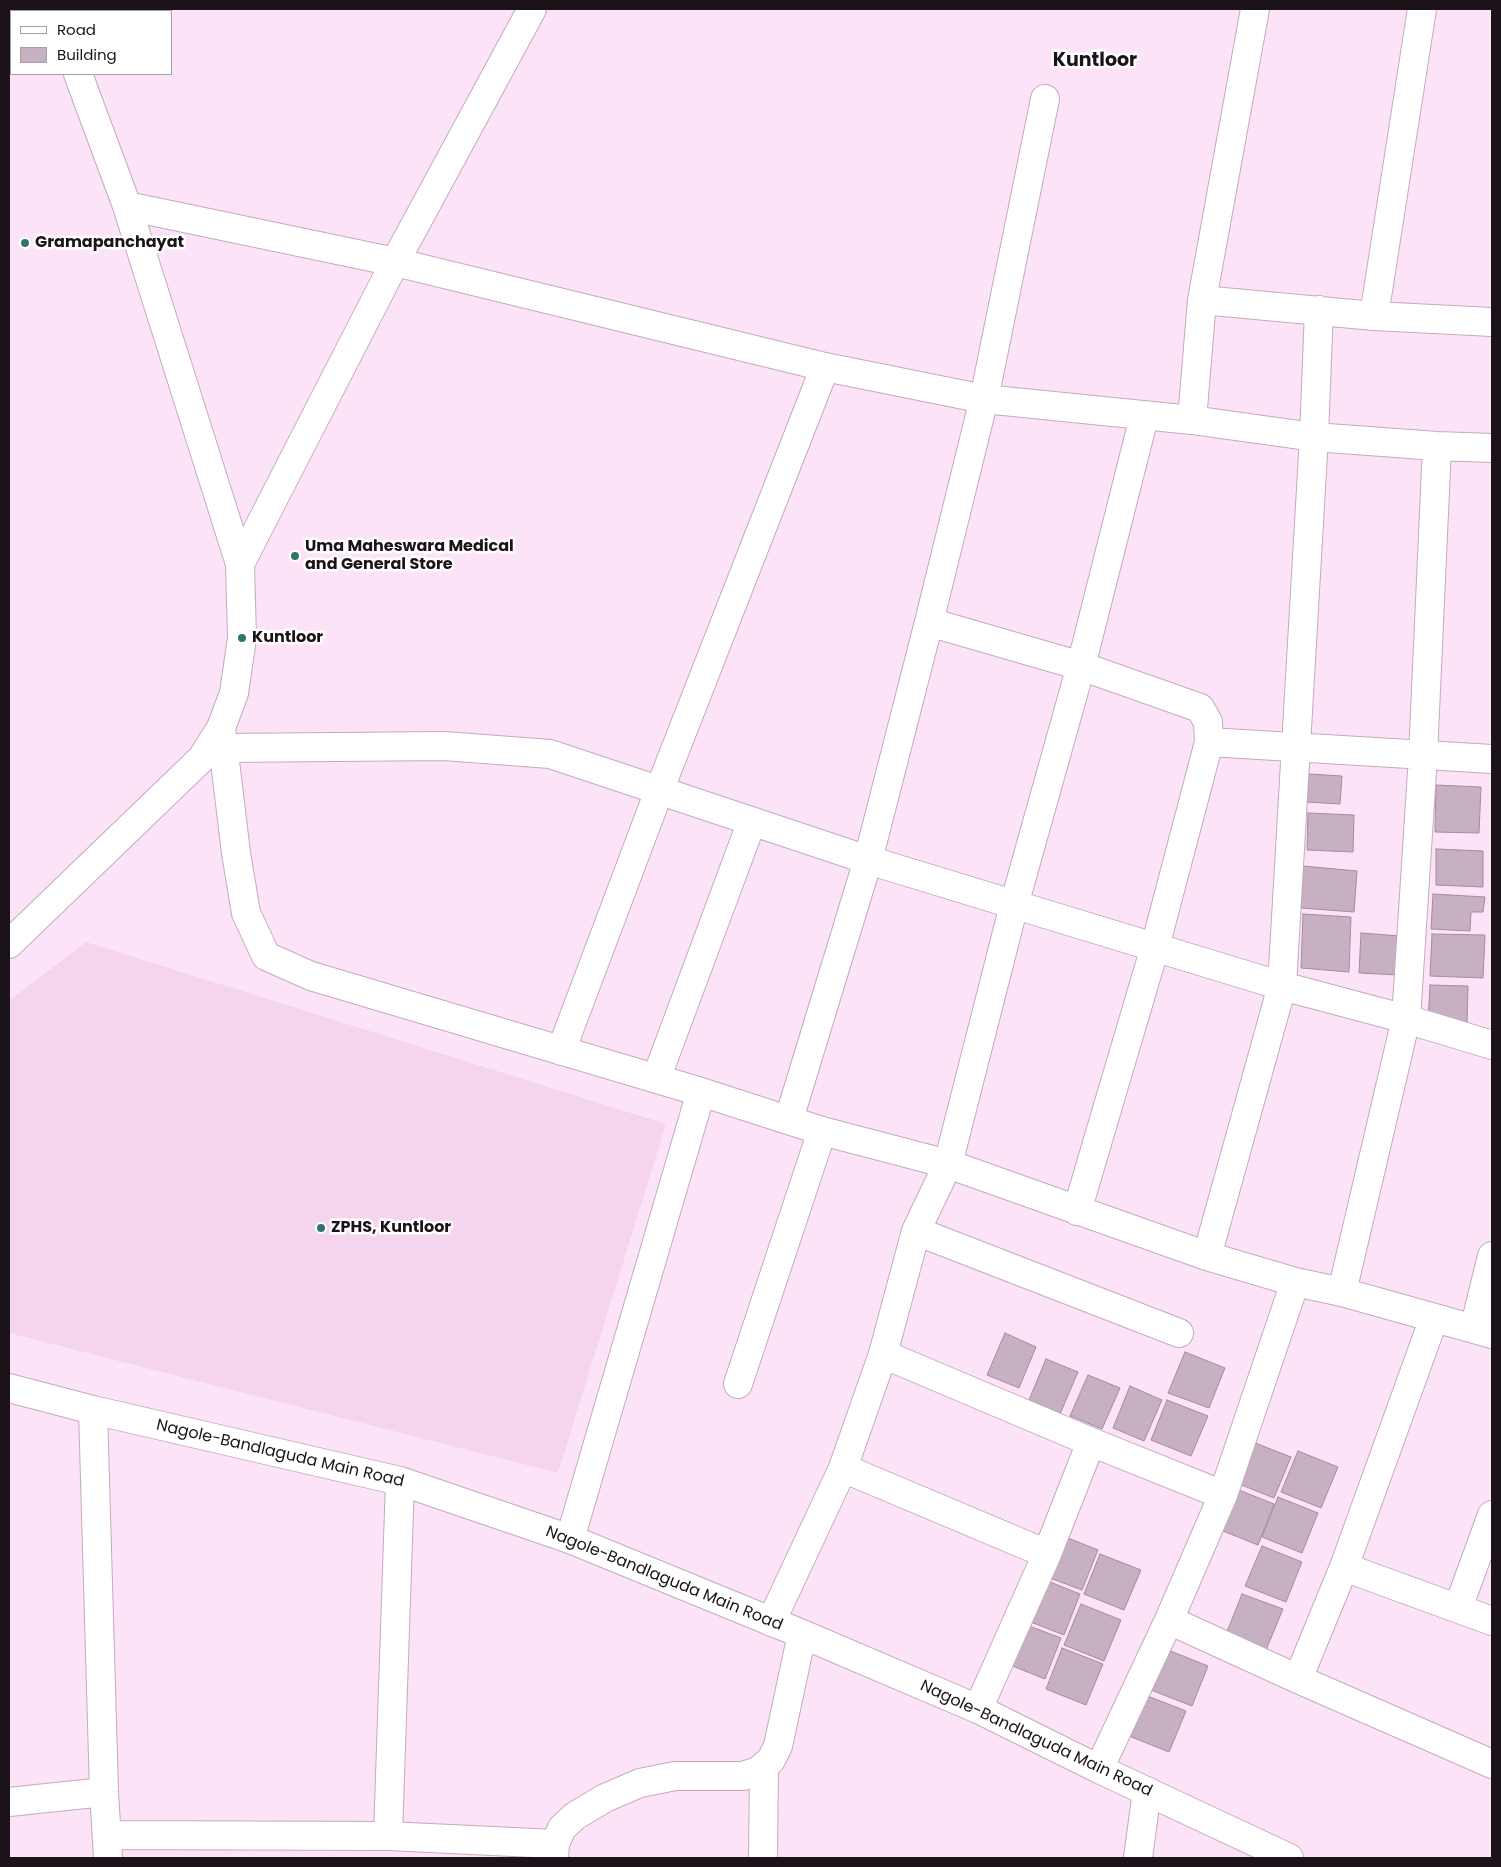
<!DOCTYPE html>
<html>
<head>
<meta charset="utf-8">
<style>
	body { margin:0 }
	#map { position:relative; width:1501px; height:1867px; overflow:hidden; background:#fde3f7; font-family:Poppins,sans-serif }
	canvas { display:block }
	.frame { position:absolute; inset:0; border:10px solid #1b1319; pointer-events:none }
	.legend { position:absolute; left:10px; top:10px; width:162px; height:65px; box-sizing:border-box; background:#fff; border:1px solid #a4a1a3; margin:0; padding:6px 9px; list-style:none; font-size:15px; color:#1b1319 }
	.legend li { display:flex; align-items:center; gap:10px; height:25px }
	.legend b { width:25px; border:1px solid #a4a1a3 }
</style>
</head>
<body>
<div id="map">
<canvas width="1501" height="1867"></canvas>
<div class="frame"></div>
<ul class="legend">
<li><b style="height:6px;background:#fff"></b>Road</li>
<li><b style="height:14px;background:#c8b0c3"></b>Building</li>
</ul>
</div>
<script>
const ctx = document.querySelector('canvas').getContext('2d');
ctx.lineJoin = 'round';
function fill(path, color) { ctx.fillStyle = color; ctx.fill(path, 'evenodd'); }
const shape = rows => new Path2D(rows.map(r => 'M' + r).join(''));
function stroke(path, color, width, dash) { ctx.strokeStyle = color; ctx.lineWidth = width; ctx.lineCap = dash ? 'butt' : 'round'; ctx.setLineDash(dash || []); ctx.stroke(path); }
function drawText(font, color, halo, rows, align = 'center') {
  ctx.font = font + ' Poppins,sans-serif'; ctx.lineWidth = 5; ctx.setLineDash([]); ctx.textBaseline = 'middle'; ctx.strokeStyle = halo; ctx.fillStyle = color; for (const [text, x, y, turn = 0] of rows) {
    ctx.save(); ctx.translate(x, y); ctx.rotate((+turn || 0) * Math.PI / 180); ctx.textAlign = isNaN(turn) ? turn : align; if (halo) ctx.strokeText(text, 0, 0); ctx.fillText(text, 0, 0); ctx.restore();
  }
}
const built = shape([
	[86,942,666,1124,558,1473,9,1333,9,1001]
]);
const building = shape([
	[1309,774,1342,776,1340,804,1307,802,1309,774],
	[1436,785,1481,787,1479,833,1435,832,1436,785],
	[1308,813,1354,815,1353,852,1307,850,1308,813],
	[1436,849,1483,851,1483,887,1436,885,1436,849],
	[1303,866,1357,871,1354,912,1301,908,1303,866],
	[1433,894,1485,897,1483,912,1471,912,1470,931,1431,929,1433,894],
	[1303,914,1351,917,1349,972,1301,968,1303,914],
	[1361,933,1400,936,1398,975,1359,973,1361,933],
	[1432,934,1485,935,1483,978,1430,976,1432,934],
	[1430,985,1468,986,1467,1024,1428,1022,1430,985],
	[1005,1333,1036,1347,1019,1388,987,1375,1005,1333],
	[1185,1352,1225,1368,1209,1408,1168,1393,1185,1352],
	[1046,1359,1078,1372,1060,1414,1029,1400,1046,1359],
	[1088,1375,1120,1388,1102,1429,1070,1416,1088,1375],
	[1130,1386,1162,1400,1144,1441,1113,1428,1130,1386],
	[1167,1400,1208,1416,1191,1456,1151,1440,1167,1400],
	[1250,1441,1291,1457,1274,1498,1234,1482,1250,1441],
	[1298,1451,1338,1467,1321,1508,1281,1492,1298,1451],
	[1234,1488,1274,1504,1258,1545,1218,1529,1234,1488],
	[1278,1497,1318,1513,1302,1553,1262,1537,1278,1497],
	[1058,1534,1098,1550,1082,1590,1042,1575,1058,1534],
	[1262,1546,1302,1562,1286,1602,1245,1586,1262,1546],
	[1100,1554,1141,1570,1124,1610,1084,1594,1100,1554],
	[1040,1578,1080,1594,1064,1635,1023,1619,1040,1578],
	[1242,1594,1283,1609,1266,1650,1226,1634,1242,1594],
	[1081,1604,1121,1620,1104,1661,1064,1645,1081,1604],
	[1021,1623,1061,1638,1045,1679,1005,1663,1021,1623],
	[1062,1648,1103,1664,1086,1705,1046,1689,1062,1648],
	[1168,1650,1208,1666,1192,1706,1151,1690,1168,1650],
	[1145,1695,1186,1711,1169,1752,1129,1736,1145,1695]
]);
const minor = shape([
	[54,9,55,11],
	[78,74,127,206,240,564],
	[127,206,395,262,825,367,984,399,1192,420,1314,437,1437,446,1492,448],
	[1202,300,1374,316,1492,322],
	[1374,316,1422,9],
	[1192,420,1202,300,1255,9],
	[929,622,1081,666,1200,708,1208,722,1209,742,1155,947,1077,1211],
	[221,728,236,853,246,913,266,956,311,976,701,1092,822,1131,948,1164,1207,1256,1295,1282,1342,1292,1492,1334],
	[1209,742,1492,759],
	[225,748,444,746,550,754,868,860,1282,986,1406,1019,1492,1045],
	[561,1051,659,791,825,367],
	[656,1079,752,821],
	[789,1119,868,860,929,622,984,399,1045,99],
	[916,1231,1179,1333],
	[1207,1256,1282,986,1314,437,1319,310],
	[1342,1292,1406,1019,1423,756,1437,446],
	[1474,1329,1492,1256],
	[883,1354,1091,1442,1223,1495],
	[738,1384,822,1131],
	[93,1410,104,1792,108,1858],
	[843,1468,1047,1554],
	[570,1539,701,1092],
	[1344,1567,1492,1621],
	[1458,1608,1492,1515],
	[1169,1620,1298,1679,1492,1764],
	[771,1622,843,1468,883,1354,916,1231,948,1164,1014,905,1081,666,1144,417],
	[1298,1679,1344,1567,1434,1318],
	[978,1709,1047,1554,1091,1442],
	[1099,1769,1169,1620,1223,1495,1295,1282],
	[9,1802,104,1792],
	[107,1835,388,1836,555,1844],
	[388,1836,400,1481],
	[554,1858,555,1844,562,1828,575,1816,605,1798,640,1783,675,1776,743,1776,758,1771,771,1760,778,1746,802,1634],
	[763,1858,764,1766],
	[1138,1858,1147,1791]
]);
const tertiary = shape([
	[9,944,202,758,221,728,234,693,242,638,240,564,395,262,532,9],
	[9,1388,93,1410,400,1481,570,1539,802,1634,978,1709,1099,1769,1289,1858]
]);
const markers = [
	[25,243,5,"#2f756c"],
	[295,556,5,"#2f756c"],
	[242,638,5,"#2f756c"],
	[321,1228,5,"#2f756c"]
];
const poiNames = [
	["Gramapanchayat",35,243],
	["Uma Maheswara Medical",305,547],
	["and General Store",305,565],
	["Kuntloor",252,638],
	["ZPHS, Kuntloor",331,1228]
];
const streetNames = [
	["Nagole-Bandlaguda Main Road",280,1454,13],
	["Nagole-Bandlaguda Main Road",664,1579,22],
	["Nagole-Bandlaguda Main Road",1036,1739,25]
];
const quarterNames = [
	["Kuntloor",1095,61]
];
fill(built, '#f5d5ee');
fill(building, '#c8b0c3');
stroke(building, '#a38c9e', 1);
stroke(minor, '#c3abbd', 30);
stroke(tertiary, '#c3abbd', 30);
stroke(minor, '#fff', 28);
stroke(tertiary, '#fff', 28);
for (const [x, y, r, color] of markers) { const dot = new Path2D(); dot.arc(x, y, r, 0, 2 * Math.PI); ctx.fillStyle = color; ctx.fill(dot); stroke(dot, '#fff', 2); }
drawText('bold 16px', '#1b1319', '#fff', poiNames, 'left');
drawText('16px', '#1b1319', '#fff', streetNames);
drawText('bold 19px', '#1b1319', '#fff', quarterNames);
</script>
</body>
</html>
